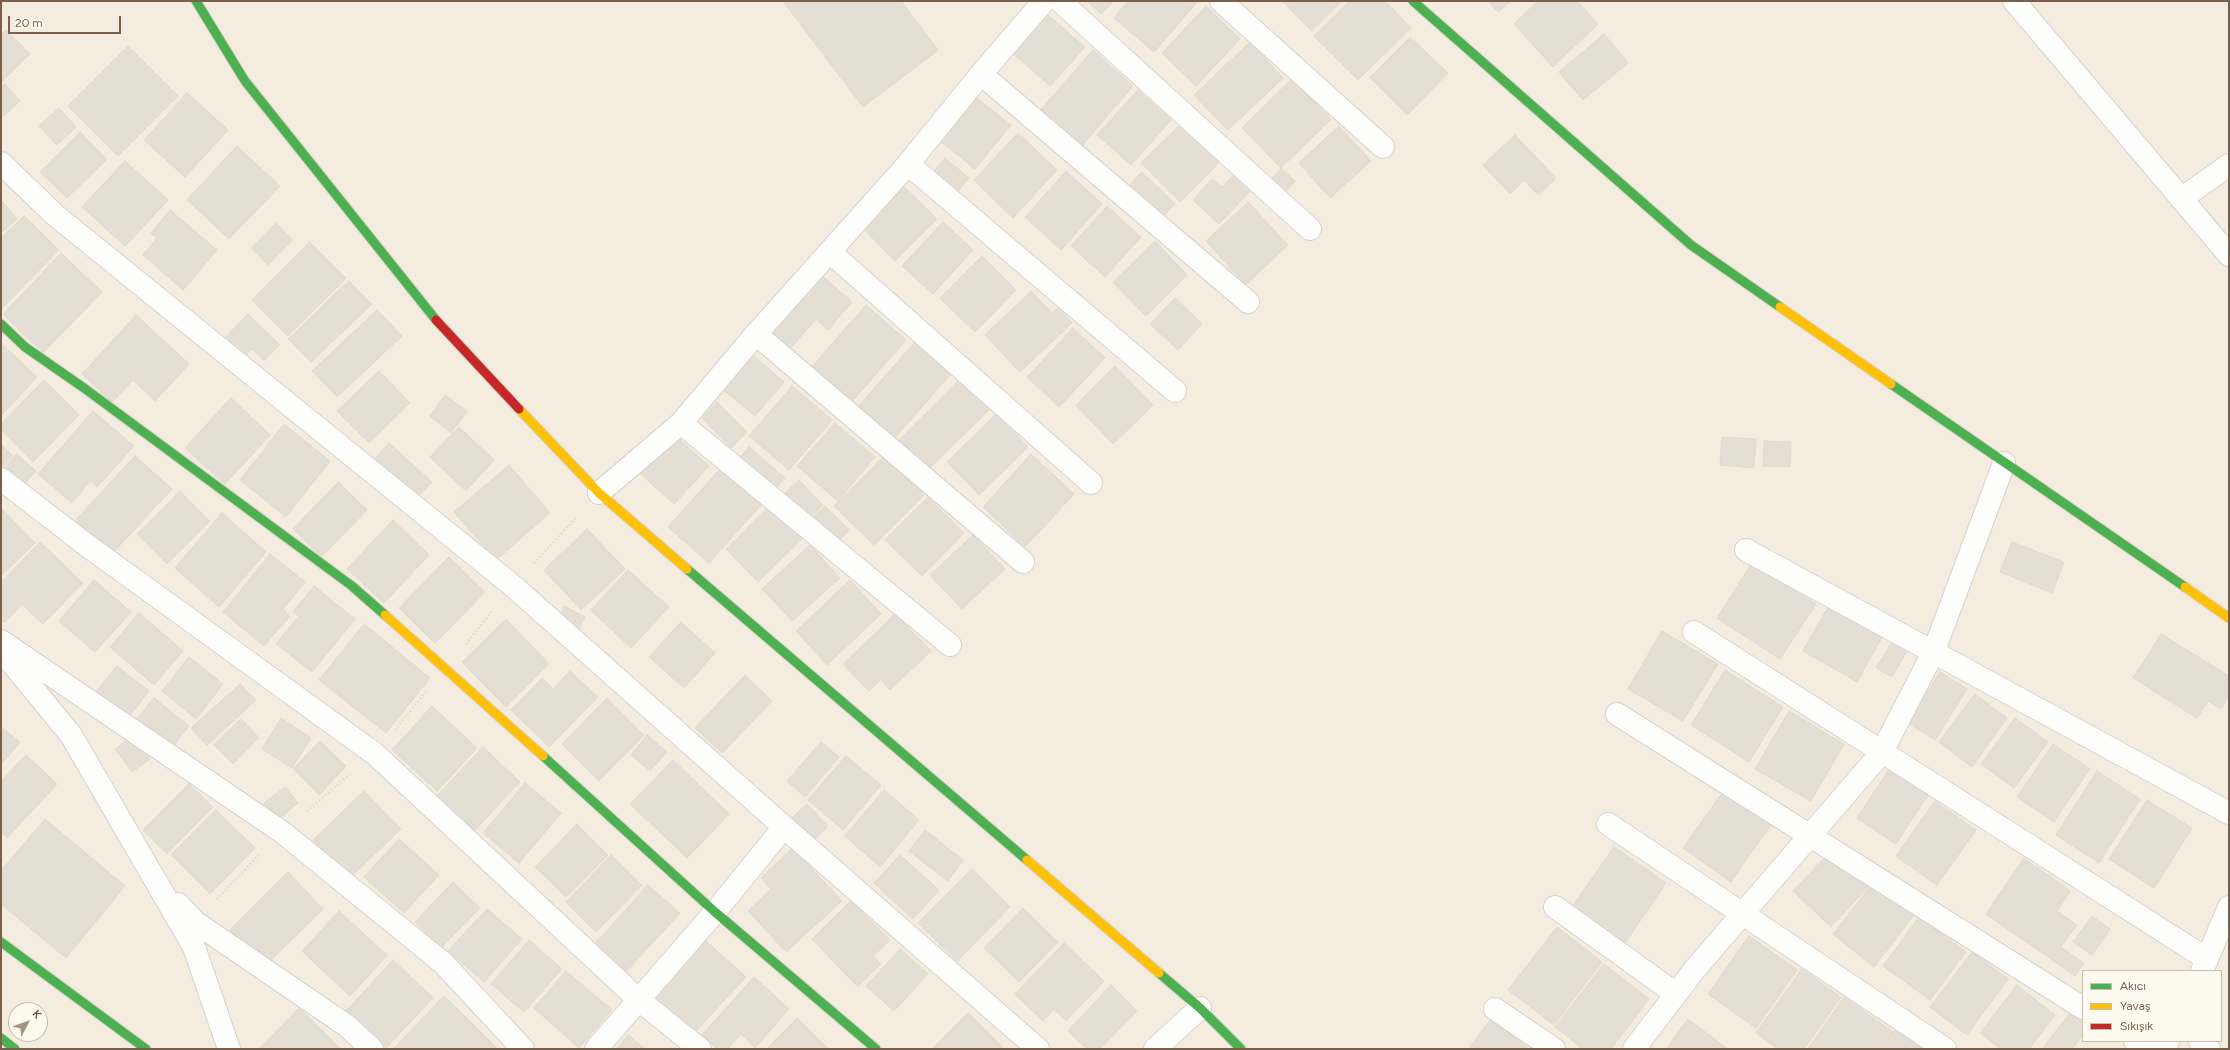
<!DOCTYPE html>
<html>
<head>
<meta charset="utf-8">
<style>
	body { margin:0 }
	#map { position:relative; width:2230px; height:1050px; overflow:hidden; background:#f8f5ee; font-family:Figtree,sans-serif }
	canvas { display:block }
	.frame { position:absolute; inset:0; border:2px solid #7a5f4a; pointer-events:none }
	.legend { position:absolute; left:2082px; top:970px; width:140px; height:72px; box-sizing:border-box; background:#fffaf0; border:1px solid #cabcae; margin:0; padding:5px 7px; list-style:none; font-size:12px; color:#7a5f4a }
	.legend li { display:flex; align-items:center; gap:8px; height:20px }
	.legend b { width:20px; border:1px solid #cabcae }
	.north { position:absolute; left:8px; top:1002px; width:40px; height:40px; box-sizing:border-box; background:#fffaf0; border:1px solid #cabcae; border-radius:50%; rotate:49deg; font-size:11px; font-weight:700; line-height:16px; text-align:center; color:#7a5f4a }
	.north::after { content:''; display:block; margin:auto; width:14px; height:18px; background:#a69483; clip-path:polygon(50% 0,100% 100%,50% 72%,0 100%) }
	.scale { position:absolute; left:8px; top:16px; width:113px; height:18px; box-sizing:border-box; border:2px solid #7a5f4a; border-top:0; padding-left:5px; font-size:12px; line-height:14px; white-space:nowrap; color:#7a5f4a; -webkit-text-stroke:3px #fffaf0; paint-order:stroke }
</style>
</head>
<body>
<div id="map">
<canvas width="2230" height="1050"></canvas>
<div class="frame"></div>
<ul class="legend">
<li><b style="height:5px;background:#4caf50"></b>Akıcı</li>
<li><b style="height:5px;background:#ffc107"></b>Yavaş</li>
<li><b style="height:5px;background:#c62828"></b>Sıkışık</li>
</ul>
<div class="north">K</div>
<div class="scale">20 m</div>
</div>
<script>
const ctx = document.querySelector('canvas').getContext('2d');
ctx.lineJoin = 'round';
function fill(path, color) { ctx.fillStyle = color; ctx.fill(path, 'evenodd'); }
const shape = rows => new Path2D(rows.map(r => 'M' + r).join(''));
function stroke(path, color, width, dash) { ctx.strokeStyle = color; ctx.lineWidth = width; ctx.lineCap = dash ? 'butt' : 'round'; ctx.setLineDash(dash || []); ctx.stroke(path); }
const residential = shape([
	[1,1,2229,1,2229,1049,1,1049],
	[2083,971,2221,971,2221,1041,2083,1041],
	[16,1010,40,1010,40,1034,16,1034]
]);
const building = shape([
	[783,1,901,1,938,50,863,107,783,1],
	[1087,1,1114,1,1101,14,1087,1],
	[1128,1,1196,1,1197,2,1154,52,1114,18,1128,1],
	[1282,1,1342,1,1312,31,1282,1],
	[1350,1,1385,1,1411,28,1358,80,1314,36,1350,1],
	[1488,1,1511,1,1498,12,1488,1],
	[1538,1,1577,1,1598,24,1553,67,1514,24,1538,1],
	[1206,6,1240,39,1196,86,1162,53,1206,6],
	[1042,10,1085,47,1050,86,1008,49,1042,10],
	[6,30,30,54,1,83,1,35,6,30],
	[1604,34,1628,63,1583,100,1559,72,1604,34],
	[1410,37,1448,73,1407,115,1370,78,1410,37],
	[1250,42,1283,78,1228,130,1194,95,1250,42],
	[128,46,178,96,118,156,68,106,128,46],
	[1093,50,1133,86,1078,150,1037,114,1093,50],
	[1292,79,1331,119,1281,168,1242,128,1292,79],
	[5,84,20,101,1,118,1,87,5,84],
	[1138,90,1171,120,1131,165,1097,135,1138,90],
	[187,93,228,130,185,177,144,140,187,93],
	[974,96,1011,125,975,169,939,140,974,96],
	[59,108,76,127,57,145,39,126,59,108],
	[1183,122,1221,161,1180,202,1141,163,1183,122],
	[1339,126,1371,161,1330,198,1299,163,1339,126],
	[80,132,107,159,67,198,40,172,80,132],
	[1018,133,1057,170,1013,218,974,180,1018,133],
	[1515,135,1556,178,1538,195,1524,180,1510,194,1483,165,1515,135],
	[237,146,280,186,229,239,187,200,237,146],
	[945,158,969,178,954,196,930,176,945,158],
	[125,161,168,200,125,246,82,207,125,161],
	[1281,168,1295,181,1281,197,1267,184,1281,168],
	[1066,171,1102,204,1061,250,1025,217,1066,171],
	[1142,172,1175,204,1160,219,1127,188,1142,172],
	[1234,175,1251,190,1219,224,1193,200,1212,179,1222,187,1234,175],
	[904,187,937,219,895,261,863,228,904,187],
	[1,200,17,219,1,233,1,200],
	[1248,202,1288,245,1246,285,1206,241,1248,202],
	[1107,206,1141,237,1105,277,1071,246,1107,206],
	[170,210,217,250,183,290,143,255,157,238,151,233,170,210],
	[24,216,59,250,1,309,1,238,24,216],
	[943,222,973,250,933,294,902,266,943,222],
	[276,223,293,240,268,265,251,248,276,223],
	[1155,241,1187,275,1146,316,1113,282,1155,241],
	[310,242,346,278,288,336,252,300,310,242],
	[61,253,102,292,43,353,3,314,61,253],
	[982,256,1016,290,975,332,940,298,982,256],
	[818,272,852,302,828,330,816,319,788,351,767,332,818,272],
	[349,281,372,304,311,362,288,339,349,281],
	[1031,291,1052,313,1058,308,1072,323,1020,372,985,335,1031,291],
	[1175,298,1202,324,1178,350,1150,324,1175,298],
	[866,305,906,340,849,405,809,370,866,305],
	[377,310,402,336,337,397,312,371,377,310],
	[248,314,280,345,264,361,252,349,245,356,226,337,248,314],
	[136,315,189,364,155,401,133,380,112,402,82,374,136,315],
	[1073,328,1105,358,1059,407,1027,377,1073,328],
	[1,343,37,377,1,416,1,343],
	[914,343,950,375,892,441,856,409,914,343],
	[749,352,784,382,755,416,720,387,749,352],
	[1115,366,1153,405,1113,444,1076,405,1115,366],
	[379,371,410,403,369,443,337,411,379,371],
	[960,379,990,409,926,472,897,442,960,379],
	[44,380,79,415,33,462,1,430,1,424,44,380],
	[792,386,832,420,789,470,749,436,792,386],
	[445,395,467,411,451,433,430,416,445,395],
	[231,398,270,435,225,484,185,448,231,398],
	[717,402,747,432,731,448,702,418,717,402],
	[93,411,134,446,97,487,90,481,72,503,38,474,93,411],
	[996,414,1028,447,979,495,947,462,996,414],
	[835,423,875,457,838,501,797,466,835,423],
	[284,424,330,461,286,517,240,480,284,424],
	[459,427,494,460,466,491,430,457,459,427],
	[670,431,709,466,674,504,635,469,670,431],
	[1722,437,1756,439,1754,468,1720,465,1722,437],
	[1764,441,1791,442,1790,467,1763,466,1764,441],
	[389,443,432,482,415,500,372,462,389,443],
	[1,444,13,456,1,468,1,444],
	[749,447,785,478,771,493,736,462,749,447],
	[17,454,36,471,21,488,2,470,17,454],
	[1031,454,1074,494,1025,547,983,507,1031,454],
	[135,456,172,489,109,557,73,523,135,456],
	[884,456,924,495,874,545,834,506,884,456],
	[509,465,550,513,496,560,454,512,509,465],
	[720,469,761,505,709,563,668,527,720,469],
	[799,480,823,505,807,520,783,495,799,480],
	[338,482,367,510,321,557,293,529,338,482],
	[180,491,210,521,167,564,137,534,180,491],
	[928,497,964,533,922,576,885,540,928,497],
	[771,504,804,537,758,582,726,549,771,504],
	[825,506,849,530,834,546,809,521,825,506],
	[1,508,35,543,1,576,1,508],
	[222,513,266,552,219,607,175,568,222,513],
	[393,520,429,555,384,603,347,569,393,520],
	[587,529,625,569,581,610,544,570,587,529],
	[973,535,1005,569,962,609,930,575,973,535],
	[40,542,83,583,43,624,22,604,4,623,1,620,1,583,40,542],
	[2012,542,2064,562,2052,593,2000,572,2012,542],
	[810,545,840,578,792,621,762,589,810,545],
	[270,554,305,582,283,609,290,616,264,646,223,612,270,554],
	[449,557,485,592,435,643,399,608,449,557],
	[1752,563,1816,604,1780,659,1717,618,1752,563],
	[628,570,669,607,631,648,591,610,628,570],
	[94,580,131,612,95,652,59,621,94,580],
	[850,580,881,614,827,665,796,631,850,580],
	[314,586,355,619,312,672,276,644,299,616,293,612,314,586],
	[564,606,585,617,578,631,557,621,564,606],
	[1828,607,1882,637,1857,682,1803,651,1828,607],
	[139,613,183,651,154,685,110,647,139,613],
	[895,614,931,651,890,690,881,679,869,691,843,664,895,614],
	[506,619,549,664,506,707,462,662,506,619],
	[681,622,715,653,684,688,649,657,681,622],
	[364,624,430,678,386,733,319,680,364,624],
	[1662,631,1718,664,1683,721,1628,689,1662,631],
	[2161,634,2229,676,2229,696,2221,709,2208,701,2197,718,2133,678,2161,634],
	[1892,642,1907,651,1892,677,1876,668,1892,642],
	[189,657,223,684,196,719,162,691,189,657],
	[117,666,149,691,128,718,96,692,117,666],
	[1725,670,1783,707,1749,762,1691,725,1725,670],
	[570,671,598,697,549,747,511,710,542,678,553,689,570,671],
	[1940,672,1967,689,1935,740,1908,723,1940,672],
	[745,675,772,701,722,753,695,728,745,675],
	[240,684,256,700,207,745,191,728,240,684],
	[1975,694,2007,718,1972,767,1939,742,1975,694],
	[154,698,189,726,172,748,136,720,154,698],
	[607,698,644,735,599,781,562,744,607,698],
	[432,706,477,748,437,791,392,750,432,706],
	[1789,711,1844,744,1811,801,1755,769,1789,711],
	[281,718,311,738,292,768,262,749,281,718],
	[2015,718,2048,742,2014,788,1981,764,2015,718],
	[241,719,259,738,233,764,214,745,241,719],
	[1,727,20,742,1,765,1,727],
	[647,735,667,752,650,771,631,755,647,735],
	[133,736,150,759,132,772,115,749,133,736],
	[320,741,346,766,319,795,293,769,320,741],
	[821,742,839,757,805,797,787,781,821,742],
	[2053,744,2090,769,2054,822,2017,797,2053,744],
	[483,747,520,782,472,833,434,799,483,747],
	[26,755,57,784,7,838,1,832,1,781,26,755],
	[846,756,881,785,843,830,808,800,846,756],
	[673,760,729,814,687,858,630,804,673,760],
	[1890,768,1929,794,1896,844,1857,818,1890,768],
	[2097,771,2140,799,2099,863,2056,835,2097,771],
	[525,783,561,813,519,863,483,833,525,783],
	[189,784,213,807,167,854,143,830,189,784],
	[285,787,298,803,278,820,264,803,285,787],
	[1725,789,1772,823,1731,882,1683,848,1725,789],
	[884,790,919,820,880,867,845,836,884,790],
	[364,791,401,829,350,878,313,840,364,791],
	[2147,800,2192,828,2154,888,2109,859,2147,800],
	[1935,801,1976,830,1937,885,1896,856,1935,801],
	[807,804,828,826,813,841,792,818,807,804],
	[216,810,255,848,210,894,171,855,216,810],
	[45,819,125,886,66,958,1,904,1,871,45,819],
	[577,824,608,855,566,897,535,867,577,824],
	[925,830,963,860,948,881,909,851,925,830],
	[399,839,439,875,404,913,364,877,399,839],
	[1614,847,1666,883,1625,943,1572,907,1614,847],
	[793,848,842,901,786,952,748,911,771,889,761,878,793,848],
	[1831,851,1869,886,1831,927,1793,891,1831,851],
	[611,855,642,885,596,932,566,902,611,855],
	[900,855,939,890,913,919,874,883,900,855],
	[2024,858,2070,891,2057,911,2077,925,2061,947,2084,963,2075,976,1986,914,2024,858],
	[972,869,1010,907,957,961,918,923,972,869],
	[288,872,323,909,265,966,230,930,288,872],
	[453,882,480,908,441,948,415,922,453,882],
	[1873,883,1914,915,1874,967,1833,934,1873,883],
	[648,885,680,913,623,975,592,947,648,885],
	[851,901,890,940,873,956,881,964,858,987,812,939,851,901],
	[1023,908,1058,942,1019,982,984,948,1023,908],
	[487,909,522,939,484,982,448,951,487,909],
	[339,911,387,955,350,996,302,951,339,911],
	[2092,916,2110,929,2092,955,2073,942,2092,916],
	[1919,917,1966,952,1930,1000,1883,966,1919,917],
	[1557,927,1602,962,1554,1025,1508,990,1557,927],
	[1749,936,1797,970,1756,1028,1708,994,1749,936],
	[529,940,562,969,524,1012,491,984,529,940],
	[706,941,746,977,693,1034,653,997,706,941],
	[1064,943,1104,981,1066,1021,1054,1009,1043,1021,1015,994,1064,943],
	[900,949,928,974,894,1011,866,986,900,949],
	[1972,952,2008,979,1967,1035,1930,1007,1972,952],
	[393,960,433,998,385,1049,345,1012,393,960],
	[1604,964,1649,999,1611,1049,1583,1049,1555,1027,1604,964],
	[1802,969,1841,997,1804,1049,1778,1049,1756,1033,1802,969],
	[566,971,612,1010,579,1048,534,1008,566,971],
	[754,977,789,1009,755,1048,741,1034,727,1049,717,1049,702,1035,754,977],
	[1111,985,1137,1011,1100,1049,1087,1049,1068,1031,1111,985],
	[2017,985,2055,1015,2029,1049,2001,1049,1980,1033,2017,985],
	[444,996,498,1049,393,1049,444,996],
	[1844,997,1893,1032,1881,1049,1808,1049,1844,997],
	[299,1008,341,1049,259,1049,299,1008],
	[968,1013,1003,1047,1001,1049,932,1049,968,1013],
	[2070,1013,2083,1023,2083,1035,2072,1049,2042,1049,2070,1013],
	[797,1018,829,1049,767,1049,797,1018],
	[1491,1019,1530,1049,1468,1049,1491,1019],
	[1688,1019,1728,1049,1666,1049,1688,1019],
	[1895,1030,1924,1049,1882,1049,1895,1030],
	[628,1035,645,1049,617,1049,628,1035]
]);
const path = shape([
	[534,563,577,517],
	[466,644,493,610],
	[395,730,426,692],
	[307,811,350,774],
	[217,899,259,855]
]);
const street = shape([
	[1060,1,1310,229],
	[1221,1,1383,147],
	[2014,1,2229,255],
	[981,74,1248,302],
	[1,163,55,215,513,586,784,827,1038,1049],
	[908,164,1175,391],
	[2181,199,2229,165],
	[830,252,1091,483],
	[756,334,1023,562],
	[681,423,950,645],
	[1,479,85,544,375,754,639,1000,700,1049],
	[599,493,681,423,756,334,908,164,981,74,1044,1],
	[1746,550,2229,813],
	[1694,632,2207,959],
	[1,641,282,832,443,963,523,1049],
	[1,650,71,735,194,947,229,1049],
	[1617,714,2083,1008],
	[1608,824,1945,1049],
	[178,904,195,922,347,1026,372,1049],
	[1555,907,1676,994],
	[2202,971,2229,907],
	[1495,1009,1554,1049],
	[2135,1041,2148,1049],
	[2200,1041,2209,1049],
	[596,1049,715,912,784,827],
	[1155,1049,1200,1008],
	[1634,1049,1695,969,1882,752,1934,651,2004,463],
	[2164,1049,2168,1041]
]);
const fast = shape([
	[196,1,245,81,436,320],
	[1413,1,1691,245,1780,307],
	[1,324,25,347,84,388,352,586,385,615],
	[1891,384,2185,587],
	[687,569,1027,860],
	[543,756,715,912,876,1049],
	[1,942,146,1049],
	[1159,973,1200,1008,1241,1049],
	[1,1038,15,1049]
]);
const slow = shape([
	[1780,307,1891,384],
	[519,409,599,493,687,569],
	[2185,587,2229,618],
	[385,615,543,756],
	[1027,860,1159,973]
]);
const jam = shape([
	[436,320,519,409]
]);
fill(residential, '#f4ecde');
fill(building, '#e5ded5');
stroke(building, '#e2d9cf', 1);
stroke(street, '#d8d2cc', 24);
stroke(fast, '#d8d2ca', 11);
stroke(slow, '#d8d2ca', 11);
stroke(jam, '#d8d2ca', 11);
stroke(path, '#dcd5ce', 2.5, [1, 3]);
stroke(street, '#fefefc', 22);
stroke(fast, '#4caf50', 9);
stroke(slow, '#ffc107', 9);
stroke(jam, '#c62828', 9);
</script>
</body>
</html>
